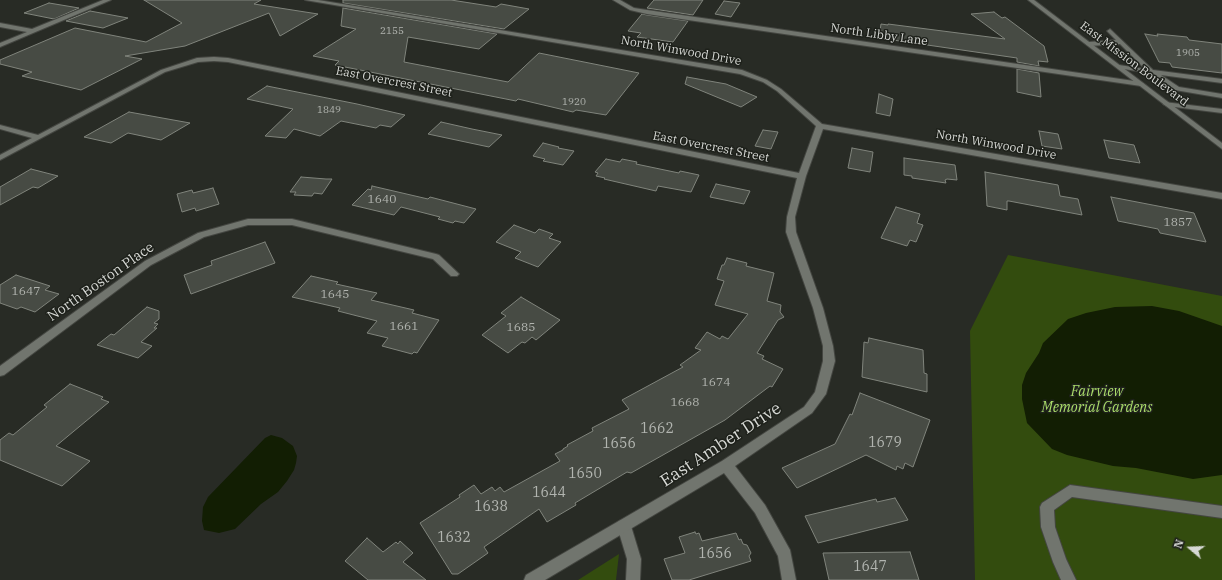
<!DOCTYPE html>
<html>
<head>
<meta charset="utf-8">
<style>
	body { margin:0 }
	#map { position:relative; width:1222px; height:580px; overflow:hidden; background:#282b25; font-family:"IBM Plex Serif",serif }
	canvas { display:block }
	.north { position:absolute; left:1170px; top:528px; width:40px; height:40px; -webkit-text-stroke:3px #1e211b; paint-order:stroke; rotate:289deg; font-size:11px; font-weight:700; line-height:16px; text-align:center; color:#d6d8d4 }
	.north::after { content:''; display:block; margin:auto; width:14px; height:18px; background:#d6d8d4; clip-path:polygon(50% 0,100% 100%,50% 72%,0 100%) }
</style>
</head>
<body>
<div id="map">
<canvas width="1222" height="580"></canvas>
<div class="north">N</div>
</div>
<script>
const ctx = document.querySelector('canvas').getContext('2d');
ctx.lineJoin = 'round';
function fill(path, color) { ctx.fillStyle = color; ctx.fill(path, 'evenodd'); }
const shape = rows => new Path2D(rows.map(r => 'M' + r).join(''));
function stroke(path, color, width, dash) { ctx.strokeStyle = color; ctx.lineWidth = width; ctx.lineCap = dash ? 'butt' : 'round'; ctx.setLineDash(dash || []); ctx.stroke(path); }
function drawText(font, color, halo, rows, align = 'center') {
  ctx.font = font + ' "IBM Plex Serif",serif'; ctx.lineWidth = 3; ctx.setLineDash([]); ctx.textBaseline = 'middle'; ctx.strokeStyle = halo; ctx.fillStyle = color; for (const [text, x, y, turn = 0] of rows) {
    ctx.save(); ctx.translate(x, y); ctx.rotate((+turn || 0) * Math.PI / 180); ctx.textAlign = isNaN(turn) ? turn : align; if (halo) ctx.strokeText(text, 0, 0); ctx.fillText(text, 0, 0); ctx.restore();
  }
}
const green = shape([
	[1008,255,1222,296,1222,580,975,580,970,331],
	[619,554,616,580,578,580]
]);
const water = shape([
	[1152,306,1179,311,1222,326,1222,475,1193,479,1136,468,1113,466,1067,455,1052,449,1027,423,1022,399,1022,385,1026,373,1039,353,1043,343,1068,319,1086,313,1115,307],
	[271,435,282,438,293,446,297,456,296,463,294,470,287,481,278,492,261,504,235,529,219,533,204,530,202,521,203,507,208,497,265,438]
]);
const building = shape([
	[144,0,261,0,254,4,318,14,280,36,269,13,185,46,125,56,142,59,81,90,22,76,32,72,0,64,0,60,75,28,146,42,182,23,144,0],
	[343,0,451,0,496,7,501,4,529,9,504,29,343,3,343,0],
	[654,0,703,0,693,15,647,8,654,0],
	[724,1,740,3,731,17,715,14,724,1],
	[49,3,79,8,54,19,24,13,49,3],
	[343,8,497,34,479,49,408,37,404,62,508,82,539,53,639,73,606,115,576,110,573,112,518,99,516,101,335,65,339,61,313,56,356,29,341,26,343,8],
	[90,11,128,18,103,28,66,21,90,11],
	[994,12,1002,18,1005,17,1044,46,1048,62,1038,61,1039,66,1017,62,1017,58,879,38,881,24,888,25,888,24,1005,39,971,14,994,12],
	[642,14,647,15,688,21,673,42,637,37,641,33,628,31,642,14],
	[1145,34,1158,36,1157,34,1187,37,1189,40,1222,44,1222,73,1172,67,1170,63,1159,62,1145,34],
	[1017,69,1039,73,1041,97,1017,92,1017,69],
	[687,77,726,84,757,97,741,107,685,84,687,77],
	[267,86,357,104,405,115,391,127,380,125,376,128,341,121,320,136,294,129,286,138,265,136,293,109,247,99,267,86],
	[879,94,893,99,890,116,876,113,879,94],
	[129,112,190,123,161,140,128,133,111,143,84,137,129,112],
	[441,122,472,129,502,135,489,147,428,134,441,122],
	[763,130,778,132,771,149,755,146,763,130],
	[1039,131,1058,134,1062,149,1042,146,1039,131],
	[1104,140,1134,145,1140,163,1109,158,1104,140],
	[543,143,559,147,558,148,574,151,563,165,543,161,545,159,533,156,543,143],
	[852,148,873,152,870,172,848,168,852,148],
	[904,158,955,165,957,180,947,179,945,180,946,183,912,178,912,176,904,175,904,158],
	[606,159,620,162,622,159,637,162,636,164,679,173,680,171,699,175,691,192,658,186,656,191,604,179,605,178,596,176,598,173,595,172,606,159],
	[31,169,58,176,38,188,33,187,0,205,0,187,31,169],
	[985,172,1058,185,1060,196,1078,199,1082,215,1009,201,1007,201,1007,210,987,206,985,172],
	[301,177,326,179,332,179,322,194,314,193,312,196,294,195,296,192,290,192,301,177],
	[716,184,750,191,744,204,710,197,716,184],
	[372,186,428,199,430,197,476,209,464,223,455,221,453,223,438,219,440,217,401,207,394,215,352,205,368,189,371,190,372,186],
	[213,188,219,204,196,211,195,208,182,212,177,194,192,190,193,193,213,188],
	[1111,197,1194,213,1206,242,1160,233,1158,229,1118,221,1111,197],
	[896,207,920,214,917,223,923,225,916,242,910,240,907,246,881,238,896,207],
	[514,225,535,233,539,229,553,234,549,238,561,242,538,267,515,258,521,252,496,242,514,225],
	[265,242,275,263,191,294,184,275,212,265,211,261,265,242],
	[727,258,747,263,746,266,774,273,767,301,781,305,780,312,784,317,778,320,757,353,764,356,762,359,783,369,772,387,770,386,725,420,631,473,627,472,575,503,576,505,547,522,539,509,484,547,488,553,458,574,452,574,420,523,460,497,459,495,474,485,481,494,492,487,495,491,500,487,504,492,560,461,555,454,563,450,563,449,568,446,567,445,593,431,592,428,629,409,622,400,683,367,680,365,701,350,695,348,707,332,720,339,722,336,728,339,748,314,715,305,724,281,717,279,722,265,724,265,727,258],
	[16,275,50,286,45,290,59,294,35,312,21,307,17,309,0,303,0,285,16,275],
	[311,276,338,282,336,284,377,293,371,300,414,310,412,313,439,320,417,353,414,352,412,354,382,346,388,338,367,333,377,321,338,311,340,308,292,297,311,276],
	[521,297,560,320,536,340,532,337,525,343,522,342,508,353,482,335,506,316,501,313,521,297],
	[147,307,159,311,159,319,154,323,158,324,154,328,157,328,141,342,152,346,138,358,97,345,111,334,114,335,147,307],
	[869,338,923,350,924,373,927,374,927,392,862,377,864,342,868,343,869,338],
	[70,384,103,397,101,399,109,402,56,446,90,461,62,486,0,460,0,440,9,433,13,435,47,407,44,405,70,384],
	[860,393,930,420,913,467,905,463,903,469,897,466,896,470,866,455,797,488,782,468,835,444,850,414,852,415,860,393],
	[895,498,908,520,818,543,805,516,876,499,877,502,895,498],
	[695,532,696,534,699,533,702,541,736,533,739,540,741,539,743,544,747,545,751,553,749,556,751,561,689,580,672,580,664,559,685,553,679,537,695,532],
	[367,538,383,552,396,542,398,544,400,541,413,553,403,562,426,580,368,580,345,561,367,538],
	[910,552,919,580,829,580,823,553,910,552]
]);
const lane = shape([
	[1110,29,1153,70,1222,79,1222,83,1161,75,1179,87,1222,94,1222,98,1175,90,1150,73,1117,68,1117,66,1119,65,1145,69,1120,44,1089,46,1086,44,1089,42,1116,40,1107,31,1110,29],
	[1070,485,1222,506,1222,518,1072,497,1054,510,1055,527,1066,559,1076,580,1061,580,1053,562,1041,527,1040,507,1042,503,1070,485],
	[624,520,629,521,631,526,641,559,640,580,626,580,627,559,617,526,619,521,624,520]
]);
const street = shape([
	[103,0,111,0,0,47,0,43,27,32,0,27,0,23,32,29,103,0],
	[305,0,318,0,742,70,767,80,781,89,822,124,1222,193,1222,199,823,129,806,176,795,217,796,232,823,308,833,346,835,361,826,394,812,413,735,466,765,505,790,550,796,580,782,580,778,556,755,513,724,473,545,580,524,580,526,575,722,461,804,407,815,392,823,361,823,346,813,308,786,232,787,217,797,178,228,62,214,61,198,62,165,72,0,160,0,155,32,138,0,129,0,125,38,135,161,70,197,58,214,57,228,58,799,173,816,126,777,91,763,82,740,74,305,0],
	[613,0,620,0,634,8,647,10,1141,82,1144,84,1141,86,647,14,630,10,613,0],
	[1164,102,1222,109,1222,113,1167,106,1163,104,1164,102],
	[248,219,292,219,436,254,439,255,459,274,457,276,451,276,433,259,292,225,248,225,204,237,151,265,4,375,0,376,0,366,145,261,198,233,248,219]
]);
const secondary = shape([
	[1028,0,1034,0,1222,143,1222,149,1028,0]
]);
const farNumbernames = [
	["2155",392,31],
	["1905",1188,53],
	["1920",574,102],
	["1849",329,110]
];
const farStreetnames = [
	["North Libby Lane",879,35,8],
	["North Winwood Drive",681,51,10],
	["East Mission Boulevard",1134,64,37],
	["East Overcrest Street",394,82,11],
	["North Winwood Drive",996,145,10],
	["East Overcrest Street",711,147,11]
];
const numberNames = [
	["1640",382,200],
	["1857",1178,223],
	["1647",26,292],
	["1645",335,295],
	["1661",404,327],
	["1685",521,328],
	["1674",716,383],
	["1668",685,403]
];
const streetNames = [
	["North Boston Place",101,282,-35]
];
const parkNames = [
	["Fairview",1097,392],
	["Memorial Gardens",1097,408]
];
const nearNumbernames = [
	["1662",657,429],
	["1679",885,443],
	["1656",619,444],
	["1650",585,474],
	["1644",549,493],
	["1638",491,507],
	["1632",454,538],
	["1656",715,554],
	["1647",870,567]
];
const nearStreetnames = [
	["East Amber Drive",721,445,-33]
];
fill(green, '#334c0e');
fill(water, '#121e03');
fill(building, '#474b44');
stroke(building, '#80847c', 1);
stroke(lane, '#444641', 2);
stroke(street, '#444641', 2);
stroke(secondary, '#444641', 2);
fill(lane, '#71756e');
fill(street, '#71756e');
fill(secondary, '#71756e');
drawText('10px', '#b2b5b0', null, farNumbernames);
drawText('12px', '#d6d8d4', '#1e211b', farStreetnames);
drawText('12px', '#b2b5b0', null, numberNames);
drawText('14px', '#d6d8d4', '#1e211b', streetNames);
drawText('italic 14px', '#aadd6a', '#1e211b', parkNames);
drawText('14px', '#b2b5b0', null, nearNumbernames);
drawText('17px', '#d6d8d4', '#1e211b', nearStreetnames);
</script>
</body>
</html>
